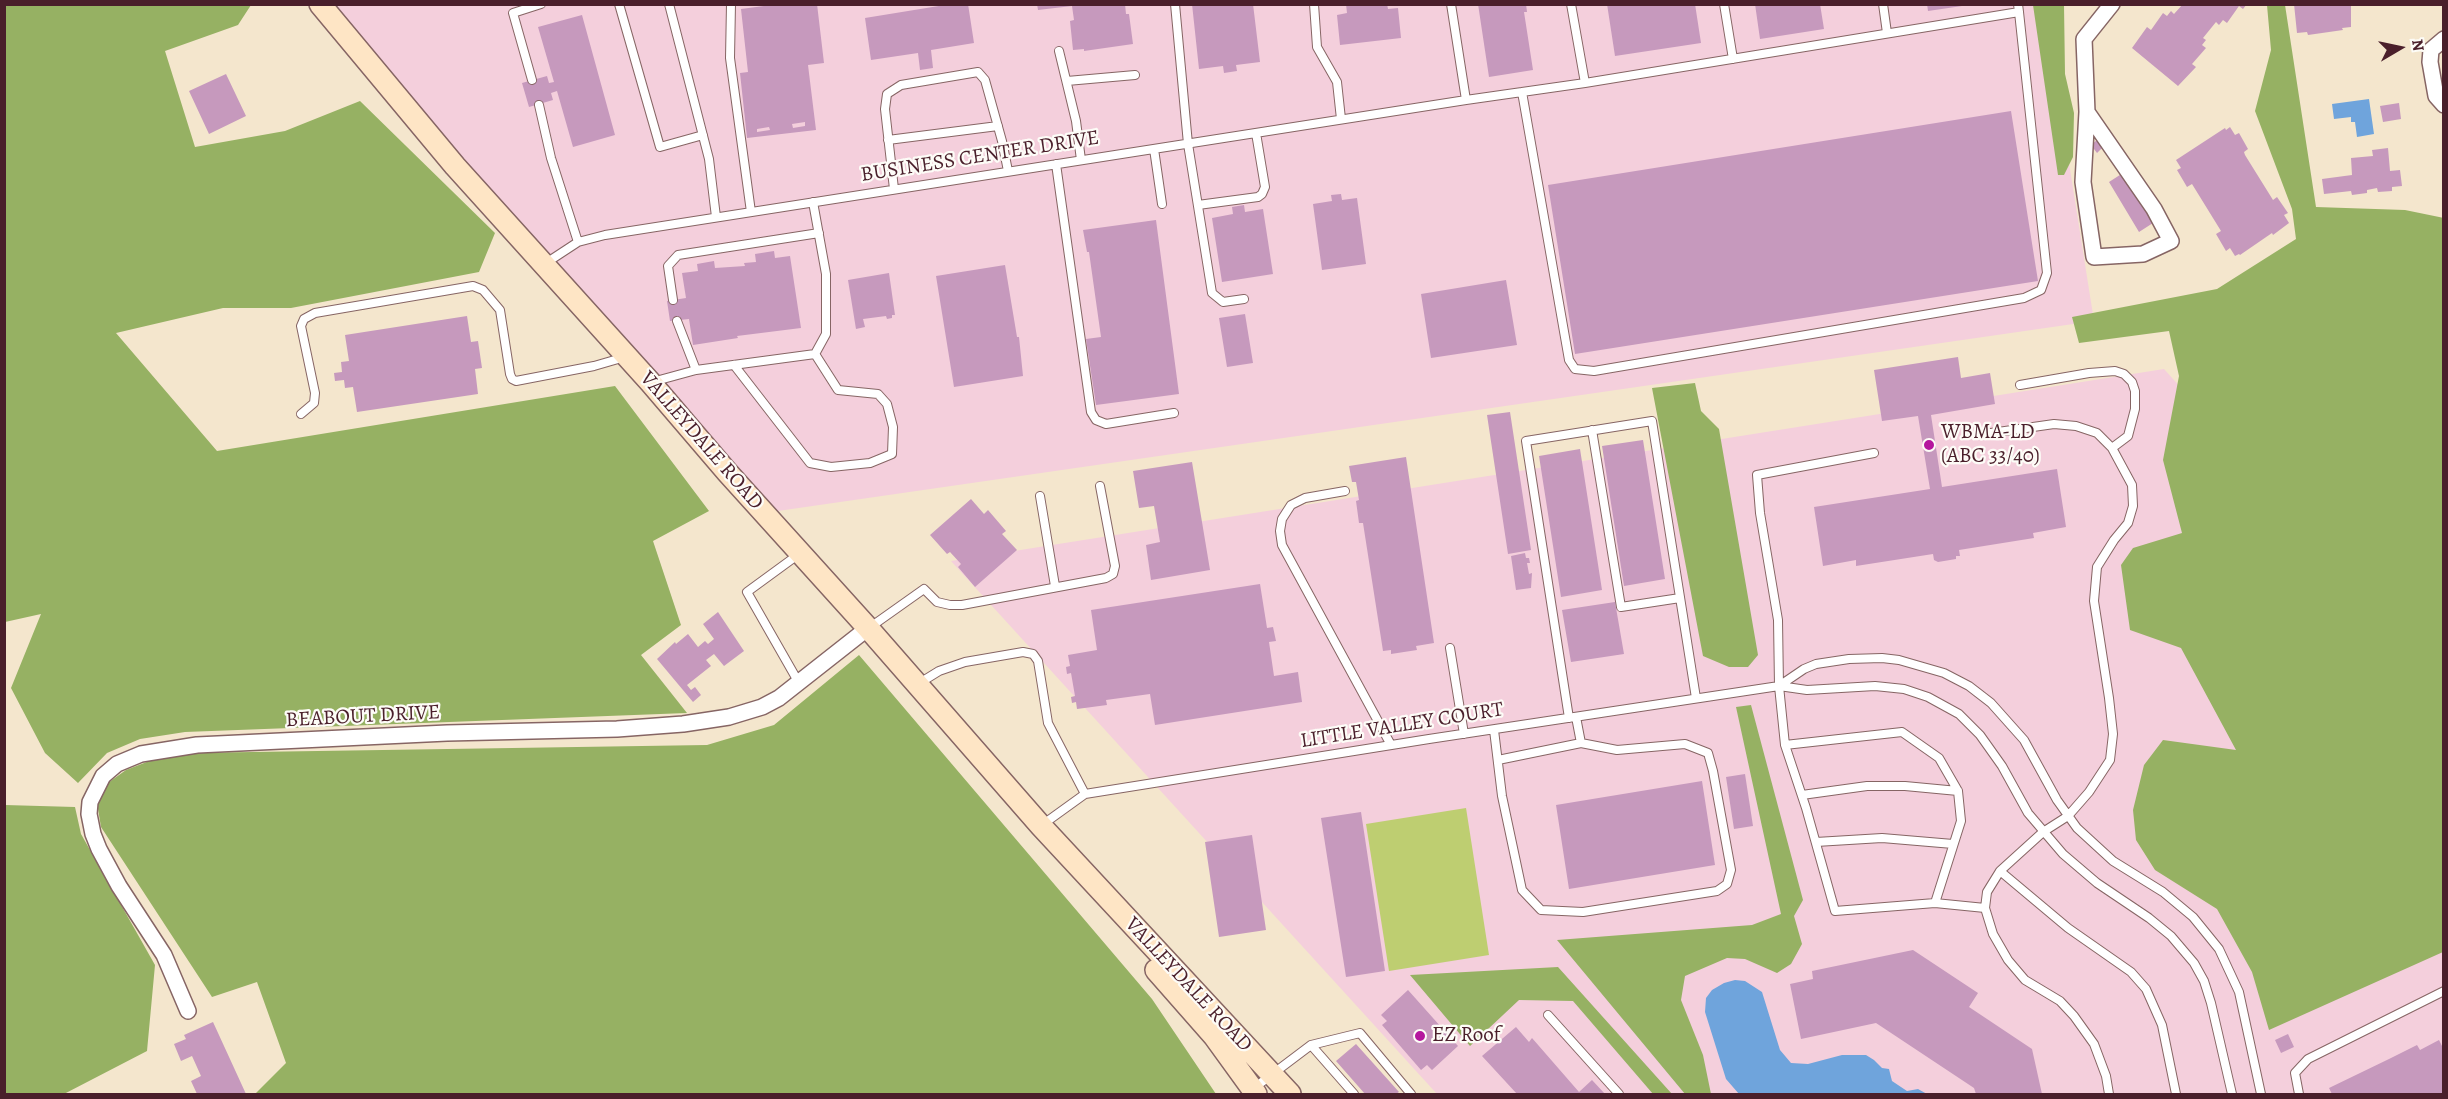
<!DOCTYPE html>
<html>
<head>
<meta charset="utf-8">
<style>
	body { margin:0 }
	#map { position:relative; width:2448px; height:1099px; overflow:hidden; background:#f4e6cd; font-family:Alegreya,serif }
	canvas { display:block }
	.frame { position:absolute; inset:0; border:6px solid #4a1f2b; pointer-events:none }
	.north { position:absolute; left:2370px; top:18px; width:60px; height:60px; -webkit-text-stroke:4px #fdfcf7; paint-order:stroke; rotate:81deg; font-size:16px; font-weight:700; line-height:24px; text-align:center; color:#4a1f2b }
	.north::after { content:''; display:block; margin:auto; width:21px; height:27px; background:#4a1f2b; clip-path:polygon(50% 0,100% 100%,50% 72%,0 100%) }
</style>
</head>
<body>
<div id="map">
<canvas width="2448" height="1099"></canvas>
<div class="frame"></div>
<div class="north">N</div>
</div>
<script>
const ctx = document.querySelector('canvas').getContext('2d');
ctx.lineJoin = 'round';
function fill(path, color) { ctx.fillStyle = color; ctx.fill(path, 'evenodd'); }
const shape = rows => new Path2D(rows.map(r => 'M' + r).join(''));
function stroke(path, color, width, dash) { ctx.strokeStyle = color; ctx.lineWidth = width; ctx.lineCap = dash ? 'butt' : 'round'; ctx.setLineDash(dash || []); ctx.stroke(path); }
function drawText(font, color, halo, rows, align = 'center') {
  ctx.font = font + ' Alegreya,serif'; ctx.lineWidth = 4.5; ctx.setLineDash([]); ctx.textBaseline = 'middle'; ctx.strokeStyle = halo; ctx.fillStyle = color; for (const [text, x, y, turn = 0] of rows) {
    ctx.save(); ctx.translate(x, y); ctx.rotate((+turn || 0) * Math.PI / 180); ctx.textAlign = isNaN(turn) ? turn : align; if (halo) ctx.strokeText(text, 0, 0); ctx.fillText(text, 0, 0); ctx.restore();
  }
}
const built = shape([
	[310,5,2044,5,2094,321,764,513,650,391],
	[2164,369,2404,635,2443,637,2443,1094,1437,1094,951,561]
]);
const green = shape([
	[1466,808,1489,955,1389,971,1366,824]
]);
const forest = shape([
	[4,5,251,5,238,25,165,51,195,147,285,131,360,101,495,233,479,272,291,308,223,308,116,333,217,451,615,386,709,511,653,541,681,625,641,655,687,713,185,732,140,739,107,753,78,783,45,753,11,688,41,614,5,622],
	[2033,5,2064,5,2065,74,2074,113,2073,157,2064,175,2058,175],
	[2267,5,2285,5,2316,207,2405,210,2444,218,2443,952,2269,1030,2252,972,2217,909,2155,870,2136,840,2133,810,2144,765,2163,740,2236,750,2181,648,2130,630,2121,565,2133,548,2182,533,2163,460,2179,376,2169,331,2079,343,2072,317,2217,289,2296,239,2292,209,2255,111,2271,50],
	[1695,383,1701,411,1719,429,1758,655,1748,667,1729,667,1703,656,1652,388],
	[859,655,1152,999,1216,1094,255,1094,286,1063,257,982,212,997,101,827,97,803,105,785,126,770,157,758,188,753,707,745,774,725],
	[1751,705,1803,900,1794,916,1802,944,1791,964,1777,973,1745,959,1727,958,1685,976,1681,1000,1703,1055,1711,1094,1685,1094,1557,940,1752,925,1781,914,1736,707],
	[5,805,75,807,81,834,155,965,147,1051,64,1094,5,1094],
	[1558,967,1672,1094,1653,1094,1573,1001,1519,1000,1470,1046,1410,975]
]);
const water = shape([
	[2369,99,2374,134,2357,137,2355,122,2351,122,2351,117,2334,119,2332,104],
	[1735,980,1745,981,1762,992,1780,1050,1791,1063,1808,1064,1842,1055,1866,1055,1874,1060,1882,1068,1889,1069,1892,1081,1907,1091,1918,1089,1927,1094,1739,1094,1726,1079,1705,1012,1706,998,1712,990,1724,983]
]);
const building = shape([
	[779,4,817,4,824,63,808,65,816,130,747,138,740,73,748,72,741,9],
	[805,122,805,126,793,128,792,124],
	[769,127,770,130,757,132,757,129],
	[951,4,968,4,974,43,931,50,933,68,920,70,918,53,871,60,865,18],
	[1037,4,1125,4,1126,14,1129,14,1133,44,1084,51,1084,49,1073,50,1070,21,1074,20,1072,6,1038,10],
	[1192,4,1253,4,1260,62,1236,65,1237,71,1224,73,1223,66,1199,69],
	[1346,4,1387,4,1388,9,1398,8,1401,38,1340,45,1337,15,1347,13],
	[1478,4,1526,4,1527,12,1524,12,1533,70,1489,77],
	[1607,4,1695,4,1701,43,1615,56],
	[1755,4,1820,4,1824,29,1760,39],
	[1927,4,1962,4,1962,6,1928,11],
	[2183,4,2247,4,2243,9,2239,6,2227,23,2223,20,2219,25,2216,22,2203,38,2206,40,2202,45,2206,48,2192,64,2196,67,2178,86,2132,48,2147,27,2151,30,2163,13,2167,16,2171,11,2174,14],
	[2294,4,2351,4,2351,27,2342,28,2343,30,2308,35,2307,32,2297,33],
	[582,15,615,135,573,147,557,91,551,93,553,100,529,107,522,83,547,76,549,83,554,82,538,27],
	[226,74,246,116,209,134,189,91],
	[2399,103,2401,119,2383,122,2380,106],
	[2011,111,2038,281,1575,354,1548,185],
	[2230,127,2235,135,2239,133,2248,149,2244,152,2245,155,2273,200,2277,197,2288,213,2284,215,2289,223,2273,235,2272,233,2240,255,2239,254,2235,256,2230,248,2226,251,2216,234,2221,231,2192,184,2187,187,2177,170,2181,168,2176,160,2225,128,2226,130],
	[2097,140,2103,147,2097,153,2091,145],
	[2388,148,2390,171,2400,170,2402,186,2392,187,2392,191,2378,192,2377,188,2367,190,2367,193,2352,195,2351,191,2324,194,2322,179,2352,175,2351,158,2373,156,2372,150],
	[2123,173,2153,223,2139,232,2109,182],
	[1341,194,1342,200,1357,198,1366,264,1322,270,1313,204,1332,201,1331,195],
	[1244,205,1245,212,1263,209,1273,274,1222,282,1212,218,1233,214,1232,207],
	[1156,220,1179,394,1096,405,1086,339,1101,337,1089,252,1087,252,1083,230],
	[774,251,775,258,790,256,801,328,737,336,738,338,693,345,689,319,670,321,667,301,686,298,682,273,698,271,697,264,714,261,715,268,745,266,744,263,756,262,755,254],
	[1005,265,1017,337,1019,337,1023,376,954,387,936,276],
	[889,273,895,315,892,315,892,318,887,319,886,316,863,319,865,327,856,329,848,280],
	[1506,280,1517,345,1431,358,1421,294],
	[1245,314,1253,363,1227,367,1219,318],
	[467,316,471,342,478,341,482,368,475,369,478,394,357,412,353,387,345,388,344,380,335,381,334,373,342,372,341,362,349,361,345,335],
	[1958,357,1961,378,1990,373,1995,404,1931,415,1942,487,2057,469,2066,527,2033,533,2034,538,1959,550,1960,556,1956,556,1956,559,1938,562,1934,560,1933,554,1856,566,1856,560,1823,566,1814,507,1930,489,1918,416,1882,421,1874,370],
	[1510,412,1531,550,1508,554,1487,415],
	[1643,440,1665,579,1624,586,1602,446],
	[1580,449,1602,590,1561,597,1539,456],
	[1406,457,1434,643,1416,646,1417,650,1391,654,1391,650,1383,651,1363,523,1359,523,1356,501,1359,500,1356,482,1352,482,1349,466],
	[1192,462,1210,570,1151,580,1146,545,1160,542,1154,506,1139,508,1133,471],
	[971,499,984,514,988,510,1006,531,1002,534,1017,550,975,587,958,567,961,564,950,552,947,554,930,535],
	[1525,553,1526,558,1529,558,1530,563,1527,563,1529,574,1532,573,1531,588,1516,590,1511,556],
	[1260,584,1267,628,1273,627,1276,641,1269,642,1274,676,1298,672,1302,702,1155,725,1150,694,1106,700,1107,705,1077,709,1076,702,1072,703,1071,697,1075,696,1071,673,1067,674,1066,667,1070,666,1068,655,1097,650,1091,610],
	[1615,602,1624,654,1571,662,1562,610],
	[718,612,744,651,724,666,714,654,706,660,711,666,687,685,691,690,695,687,701,695,693,702,657,659,675,642,676,644,688,634,698,647,705,641,708,644,714,639,703,624],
	[1745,774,1753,826,1734,829,1726,777],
	[1702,781,1715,865,1569,889,1556,805],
	[1361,812,1385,971,1346,977,1321,818],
	[1252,835,1266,930,1219,937,1205,842],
	[1913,950,1978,993,1969,1007,2032,1049,2042,1094,1976,1094,1974,1088,1876,1023,1801,1039,1790,984,1813,979,1812,971],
	[1408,990,1458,1046,1432,1070,1427,1065,1421,1070,1382,1025,1387,1021,1381,1015],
	[213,1022,246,1094,197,1094,191,1081,201,1076,192,1056,181,1061,174,1044,186,1039,184,1035],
	[1516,1027,1529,1042,1532,1038,1579,1092,1592,1080,1605,1094,1517,1094,1482,1056],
	[2288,1034,2294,1047,2281,1053,2275,1040],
	[2439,1040,2444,1050,2444,1094,2332,1094,2329,1088,2389,1059,2417,1045,2420,1050],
	[1356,1044,1399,1092,1396,1094,1365,1094,1336,1061]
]);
const lane = shape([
	[619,4,660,147,703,135],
	[669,4,709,159,716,217],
	[731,4,730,58,751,212],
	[1175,4,1188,144,1212,293,1223,302,1244,299],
	[1314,4,1317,47,1337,82,1341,119],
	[1451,4,1466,100],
	[1571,4,1585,83],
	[1724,4,1733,59],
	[1883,4,1887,33],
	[1059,51,1076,121,1081,160],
	[532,80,513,13,541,4],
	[1067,81,1135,75],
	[1522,92,1569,360,1575,369,1594,371,2024,298,2041,290,2047,273,2019,12],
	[539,105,551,158,578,242],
	[888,140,998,126],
	[1154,149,1162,204],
	[1056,164,1091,412,1096,420,1106,424,1174,413],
	[894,189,885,109,887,94,901,85,978,72,985,80,1002,141,1008,171],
	[1198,205,1258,197,1262,194,1265,187,1256,133],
	[546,263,578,242,605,235,1466,100,1585,83,2019,12,2018,4],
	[673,300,668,266,678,255,819,233],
	[677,321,696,370],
	[734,365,810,463,831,467,870,463,892,454,893,427,887,404,878,394,838,390,815,354],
	[652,382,696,370,815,354,826,334,826,274,813,202],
	[2020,385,2089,373,2115,371,2124,374,2132,382,2135,391,2135,409,2128,436,2112,448],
	[301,414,314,403,315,393,301,326,304,319,315,313,473,286,483,290,500,310,510,374,512,379,516,381,594,366,625,357],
	[1592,430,1621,607,1680,598],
	[1984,434,2054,424,2076,426,2097,433,2112,448,2132,485,2133,506,2128,523,2114,540,2097,567,2094,601,2109,698,2113,734,2110,760,2089,792,2068,816,2043,832,2000,871,2068,928,2131,972,2146,989,2162,1025,2176,1094],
	[1874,453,1757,475,1760,513,1778,620,1779,686,1785,745,1806,808,1835,911,1935,903,1985,908,1987,892,2000,871],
	[1345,491,1305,498,1291,505,1282,519,1280,531,1282,545,1391,745],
	[1040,496,1055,586],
	[799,554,747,592,799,683],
	[869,628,924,589,937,602,950,605,962,605,1106,578,1113,574,1115,566,1100,486],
	[1450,648,1464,734],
	[918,684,939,671,965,662,1023,652,1033,654,1038,661,1048,723,1085,794],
	[1779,686,1804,669,1816,664,1849,659,1882,658,1899,660,1944,673,1969,686,1991,703,2024,740,2057,800,2077,828,2113,861,2163,892,2193,917,2219,949,2239,992,2261,1094],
	[1569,718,1526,441,1652,421,1696,698],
	[1494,730,1502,796,1522,890,1541,910,1583,912,1717,891,1727,884,1731,870,1713,771,1708,753,1685,744,1617,750,1581,743,1576,717],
	[1785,745,1902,732,1939,758,1958,791,1961,821,1935,903],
	[1498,760,1581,743],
	[1802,795,1867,786,1905,786,1958,791],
	[1042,825,1085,794,1429,739,1779,686,1807,690,1875,686,1904,689,1928,697,1959,714,1980,735,2002,766,2028,813,2063,854,2097,883,2149,918,2171,936,2194,963,2204,981,2211,1003,2232,1094],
	[1816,842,1882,838,1953,844],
	[1985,908,1993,934,2008,960,2025,980,2060,1001,2074,1016,2094,1044,2106,1076,2109,1094],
	[1548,1015,1619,1094],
	[1311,1045,1354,1094],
	[1254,1088,1311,1045,1360,1033,1411,1094],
	[2299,1094,2295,1073,2308,1059,2444,991]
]);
const street = shape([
	[2444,39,2431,50,2430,62,2436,96,2444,105],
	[2087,112,2154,209,2171,241,2143,254,2094,257,2083,182,2087,112],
	[2087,112,2084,39,2112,4],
	[188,1011,164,955,119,886,99,849,93,834,89,814,90,802,103,776,117,764,141,754,197,745,447,733,617,729,683,724,729,717,762,707,779,698,868,628]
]);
const secondary = shape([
	[320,4,455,166,650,382,727,472,868,628,1041,826,1290,1094],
	[1156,970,1214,1036,1256,1094]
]);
const markers = [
	[1929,445,6,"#b5179e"],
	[1420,1036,6,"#b5179e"]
];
const streetNames = [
	["BUSINESS CENTER DRIVE",980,157,-9],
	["VALLEYDALE ROAD",701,441,49],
	["BEABOUT DRIVE",363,717,-3],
	["LITTLE VALLEY COURT",1402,726,-9],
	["VALLEYDALE ROAD",1188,985,47]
];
const poiNames = [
	["WBMA-LD",1941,433],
	["(ABC 33/40)",1941,457],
	["EZ Roof",1432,1036]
];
fill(built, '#f4cfdc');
fill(green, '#bece71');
fill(forest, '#96b163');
fill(water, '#6fa4dc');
fill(building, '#c699bd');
stroke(lane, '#866564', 10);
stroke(street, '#866564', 18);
stroke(secondary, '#866564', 24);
stroke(lane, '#fff', 8);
stroke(street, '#fff', 15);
stroke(secondary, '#fee5c5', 21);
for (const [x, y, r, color] of markers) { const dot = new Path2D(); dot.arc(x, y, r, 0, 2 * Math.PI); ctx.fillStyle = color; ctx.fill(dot); stroke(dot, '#fdfcf7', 2); }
drawText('21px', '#4a1f2b', '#fdfcf7', streetNames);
drawText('21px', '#4a1f2b', '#fdfcf7', poiNames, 'left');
</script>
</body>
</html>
